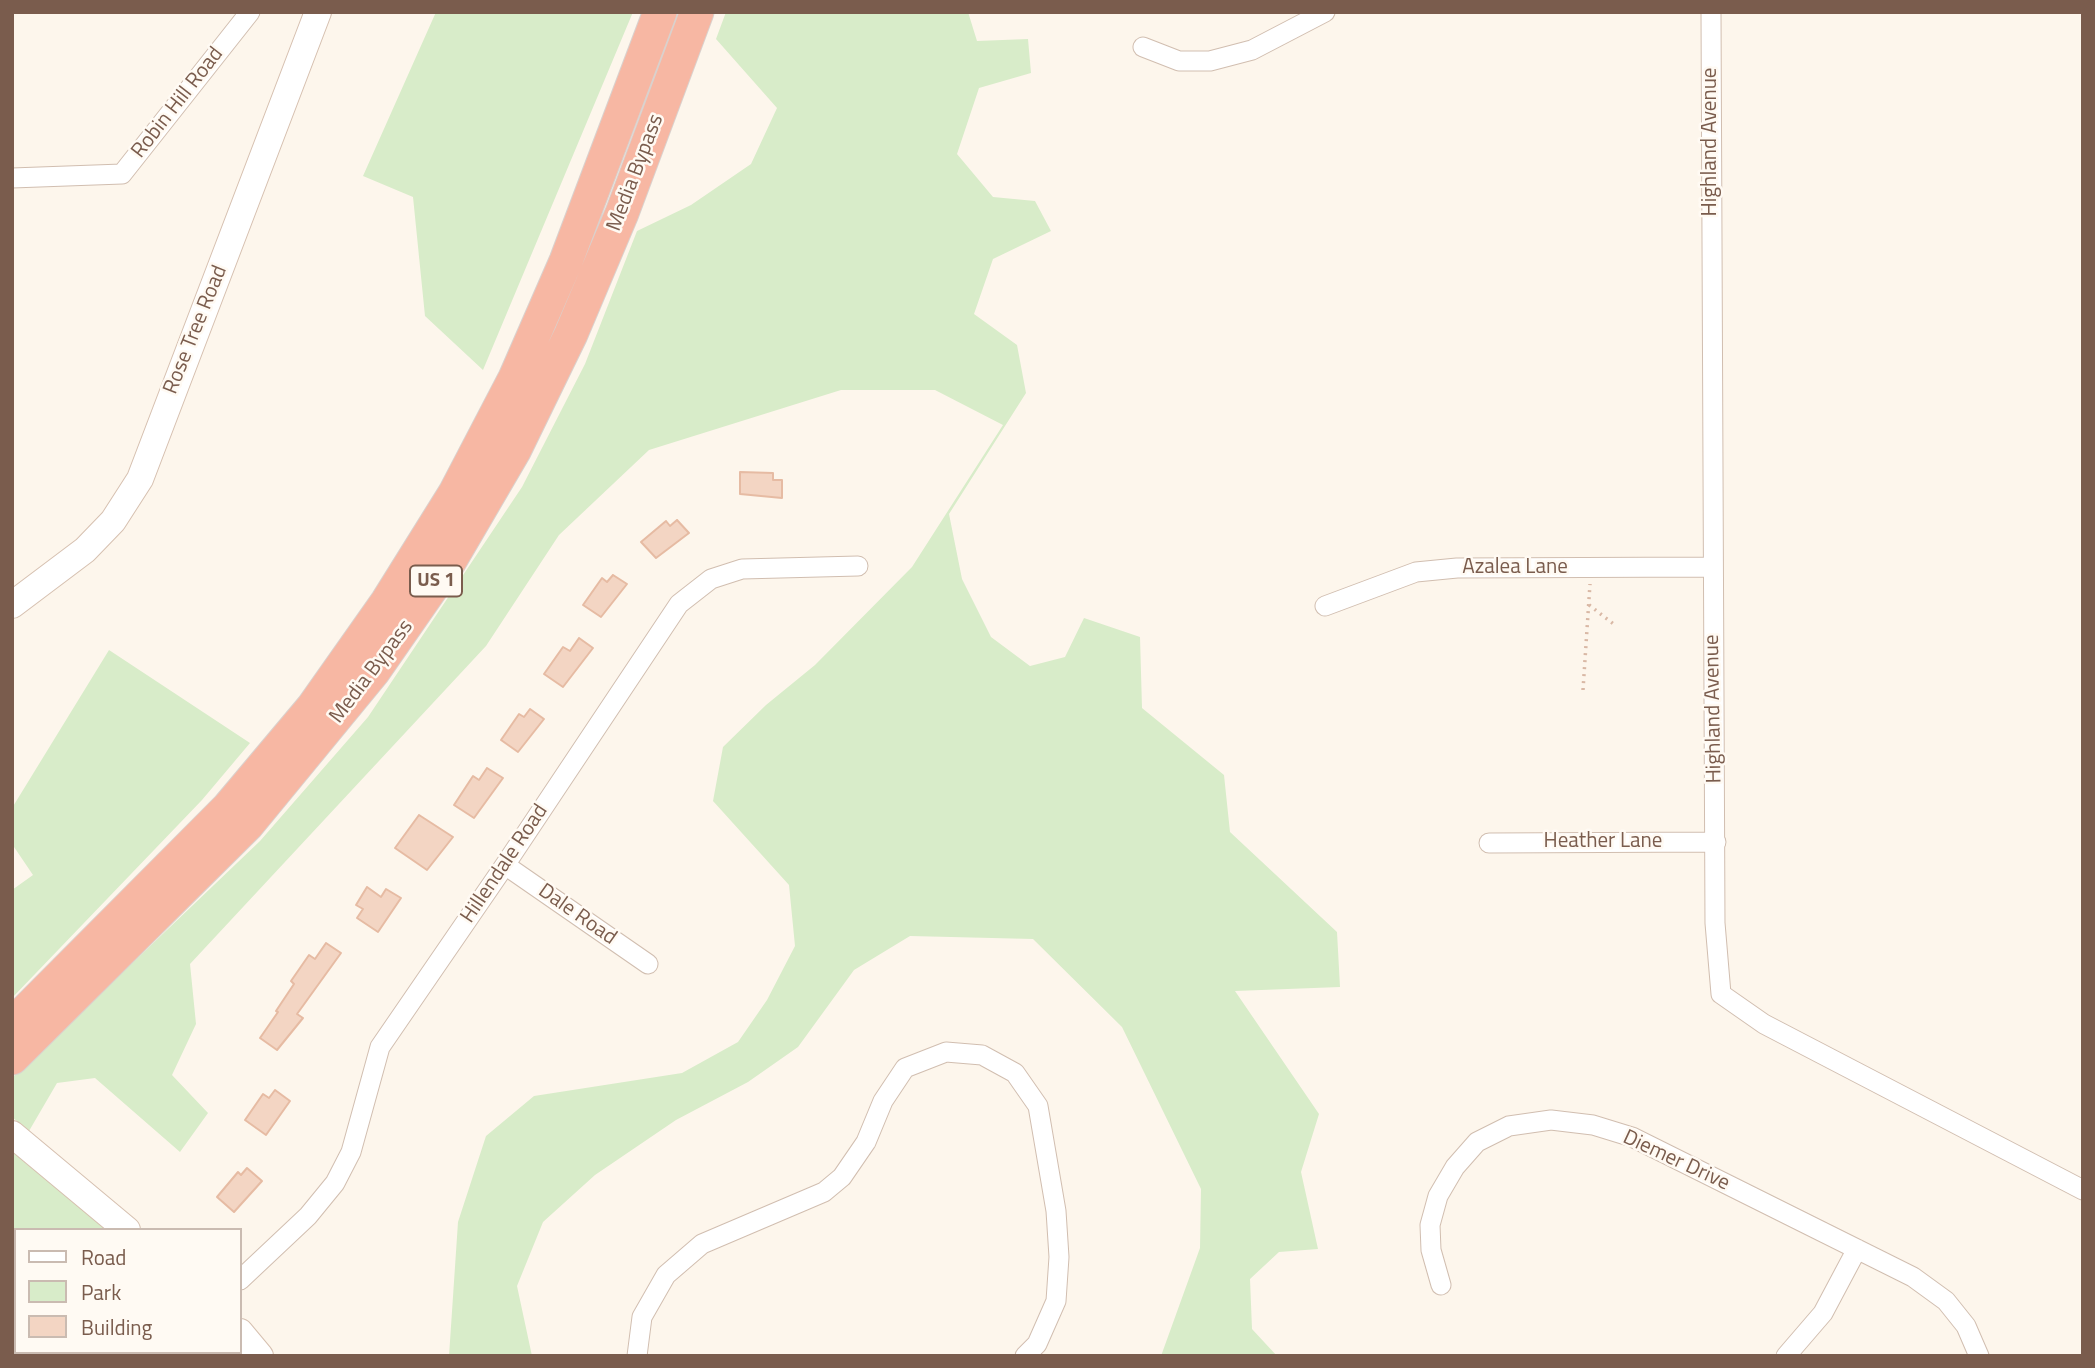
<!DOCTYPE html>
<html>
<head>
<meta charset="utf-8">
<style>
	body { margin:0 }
	#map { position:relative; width:2095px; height:1368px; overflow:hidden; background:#fdf6ec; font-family:"Titillium Web",sans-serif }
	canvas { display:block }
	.frame { position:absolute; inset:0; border:14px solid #7a5c4d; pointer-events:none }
	.legend { position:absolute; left:14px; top:1228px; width:228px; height:126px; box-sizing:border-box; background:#fffaf3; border:2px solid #cabbb1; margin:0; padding:9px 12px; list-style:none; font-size:21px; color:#7a5c4d }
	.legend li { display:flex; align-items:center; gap:14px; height:35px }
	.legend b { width:35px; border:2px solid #cabbb1 }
</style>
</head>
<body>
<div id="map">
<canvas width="2095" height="1368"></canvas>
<div class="frame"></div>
<ul class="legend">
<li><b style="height:9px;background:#fff"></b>Road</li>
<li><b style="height:19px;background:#d8ecc9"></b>Park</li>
<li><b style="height:19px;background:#f3d5c3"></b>Building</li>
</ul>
</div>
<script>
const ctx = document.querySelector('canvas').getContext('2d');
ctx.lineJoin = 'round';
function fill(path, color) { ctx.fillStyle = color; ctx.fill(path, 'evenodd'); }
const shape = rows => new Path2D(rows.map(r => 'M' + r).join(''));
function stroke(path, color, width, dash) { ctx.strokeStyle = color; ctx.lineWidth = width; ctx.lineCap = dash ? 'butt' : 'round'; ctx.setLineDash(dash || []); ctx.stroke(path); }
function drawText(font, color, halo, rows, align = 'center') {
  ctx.font = font + ' "Titillium Web",sans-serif'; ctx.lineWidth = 5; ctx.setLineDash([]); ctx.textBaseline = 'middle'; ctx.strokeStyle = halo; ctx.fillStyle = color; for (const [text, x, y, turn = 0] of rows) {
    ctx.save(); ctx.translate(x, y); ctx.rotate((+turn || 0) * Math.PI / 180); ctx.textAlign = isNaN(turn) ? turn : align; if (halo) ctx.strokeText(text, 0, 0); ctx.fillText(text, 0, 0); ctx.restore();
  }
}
const green = shape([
	[436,12,633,12,483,370,425,316,413,197,363,176],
	[726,12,968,12,977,41,1028,39,1031,73,979,88,957,154,993,197,1035,201,1051,231,993,259,974,314,1017,345,1026,393,949,514,962,579,991,637,1030,666,1065,657,1084,618,1140,637,1142,708,1224,775,1230,832,1337,932,1340,987,1235,991,1319,1114,1301,1172,1318,1249,1279,1252,1250,1279,1252,1329,1277,1356,1161,1356,1200,1248,1201,1189,1122,1027,1033,939,910,936,854,970,798,1047,748,1082,676,1120,595,1175,543,1222,517,1286,532,1356,449,1356,458,1222,486,1136,534,1096,682,1073,738,1042,767,1000,795,946,789,885,713,801,723,747,766,705,815,665,912,567,1003,425,935,390,841,390,649,450,559,535,486,646,190,964,196,1024,172,1075,208,1113,180,1152,95,1078,57,1083,29,1131,12,1117,12,1078,260,841,368,717,522,487,585,364,637,231,691,205,751,164,777,108,716,39],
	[109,650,250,743,202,800,12,998,12,890,33,875,12,844,12,808],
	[12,1144,109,1230,16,1230,16,1233,12,1227],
	[240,1351,245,1356,26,1356,27,1352]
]);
const building = shape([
	[740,472,773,473,773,480,782,480,782,498,740,494,740,472],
	[677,520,689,533,656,558,641,542,666,521,670,526,677,520],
	[613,575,627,584,601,617,583,605,602,578,607,582,613,575],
	[579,638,593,648,563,687,544,674,563,647,570,651,579,638],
	[530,709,544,719,518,752,501,740,519,714,524,717,530,709],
	[487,768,503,778,474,818,454,805,473,776,479,780,487,768],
	[419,815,453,837,427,870,395,848,419,815],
	[367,887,381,897,386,889,401,898,378,932,357,918,363,909,356,905,367,887],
	[326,943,341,953,297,1014,303,1018,277,1050,260,1038,278,1012,276,1011,294,984,291,981,309,955,315,959,326,943],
	[275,1090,290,1101,266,1135,245,1120,263,1094,269,1098,275,1090],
	[247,1168,262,1181,234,1212,217,1197,238,1172,241,1175,247,1168]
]);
const path = shape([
	[1589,605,1615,625],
	[1583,690,1590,584]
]);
const street = shape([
	[1711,12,1715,923,1721,994,1764,1024,2083,1190],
	[1143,47,1179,61,1210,61,1252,50,1325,12],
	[12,178,122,174,250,12],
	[1325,606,1416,572,1457,568,1711,567],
	[1489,843,1716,842],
	[505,865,648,964],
	[240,1280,308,1216,335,1183,351,1152,380,1047,505,865,679,604,711,579,742,569,858,566],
	[1441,1285,1431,1250,1430,1225,1438,1196,1455,1167,1477,1142,1509,1126,1551,1120,1593,1125,1632,1137,1913,1277,1946,1301,1966,1326,1979,1356],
	[637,1356,642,1317,666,1275,702,1244,824,1192,842,1177,866,1142,883,1101,905,1068,946,1052,982,1055,1015,1073,1038,1106,1056,1211,1059,1257,1056,1301,1037,1344,1025,1356],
	[1786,1356,1823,1313,1857,1249]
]);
const secondary = shape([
	[12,605,85,550,113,521,140,479,318,12],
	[12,1134,127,1230],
	[240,1332,260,1356]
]);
const highway = shape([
	[12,1025,228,808,313,707,387,602,455,493,515,378,566,261,660,12],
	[12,1058,248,824,373,672,448,564,514,451,571,334,622,213,697,12]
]);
const shields = [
	[436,581,52]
];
const shieldNames = [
	["US 1",436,581]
];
const streetNames = [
	["Robin Hill Road",178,103,-52],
	["Highland Avenue",1711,142,-90],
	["Media Bypass",636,173,-69],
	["Rose Tree Road",196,330,-68],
	["Azalea Lane",1515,568],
	["Media Bypass",372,672,-53],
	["Highland Avenue",1714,709,-91],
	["Heather Lane",1603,842],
	["Hillendale Road",505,864,-56],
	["Dale Road",577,915,35],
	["Diemer Drive",1676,1161,25]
];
fill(green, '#d8ecc9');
fill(building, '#f3d5c3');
stroke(building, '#e6bba3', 2);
stroke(street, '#d1beb0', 21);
stroke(secondary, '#d6c0b0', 28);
stroke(highway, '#dad1cd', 35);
stroke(path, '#d9b8a5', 3.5, [2, 5]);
stroke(street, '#fff', 19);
stroke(secondary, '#fff', 26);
stroke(highway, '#f7b7a3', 33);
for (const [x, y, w] of shields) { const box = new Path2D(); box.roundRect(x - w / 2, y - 15.5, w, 31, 5); ctx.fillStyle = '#fffaf3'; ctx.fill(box); stroke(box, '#7a5c4d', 2); }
drawText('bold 19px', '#7a5c4d', null, shieldNames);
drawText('21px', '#7a5c4d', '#fffaf3', streetNames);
</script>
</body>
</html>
